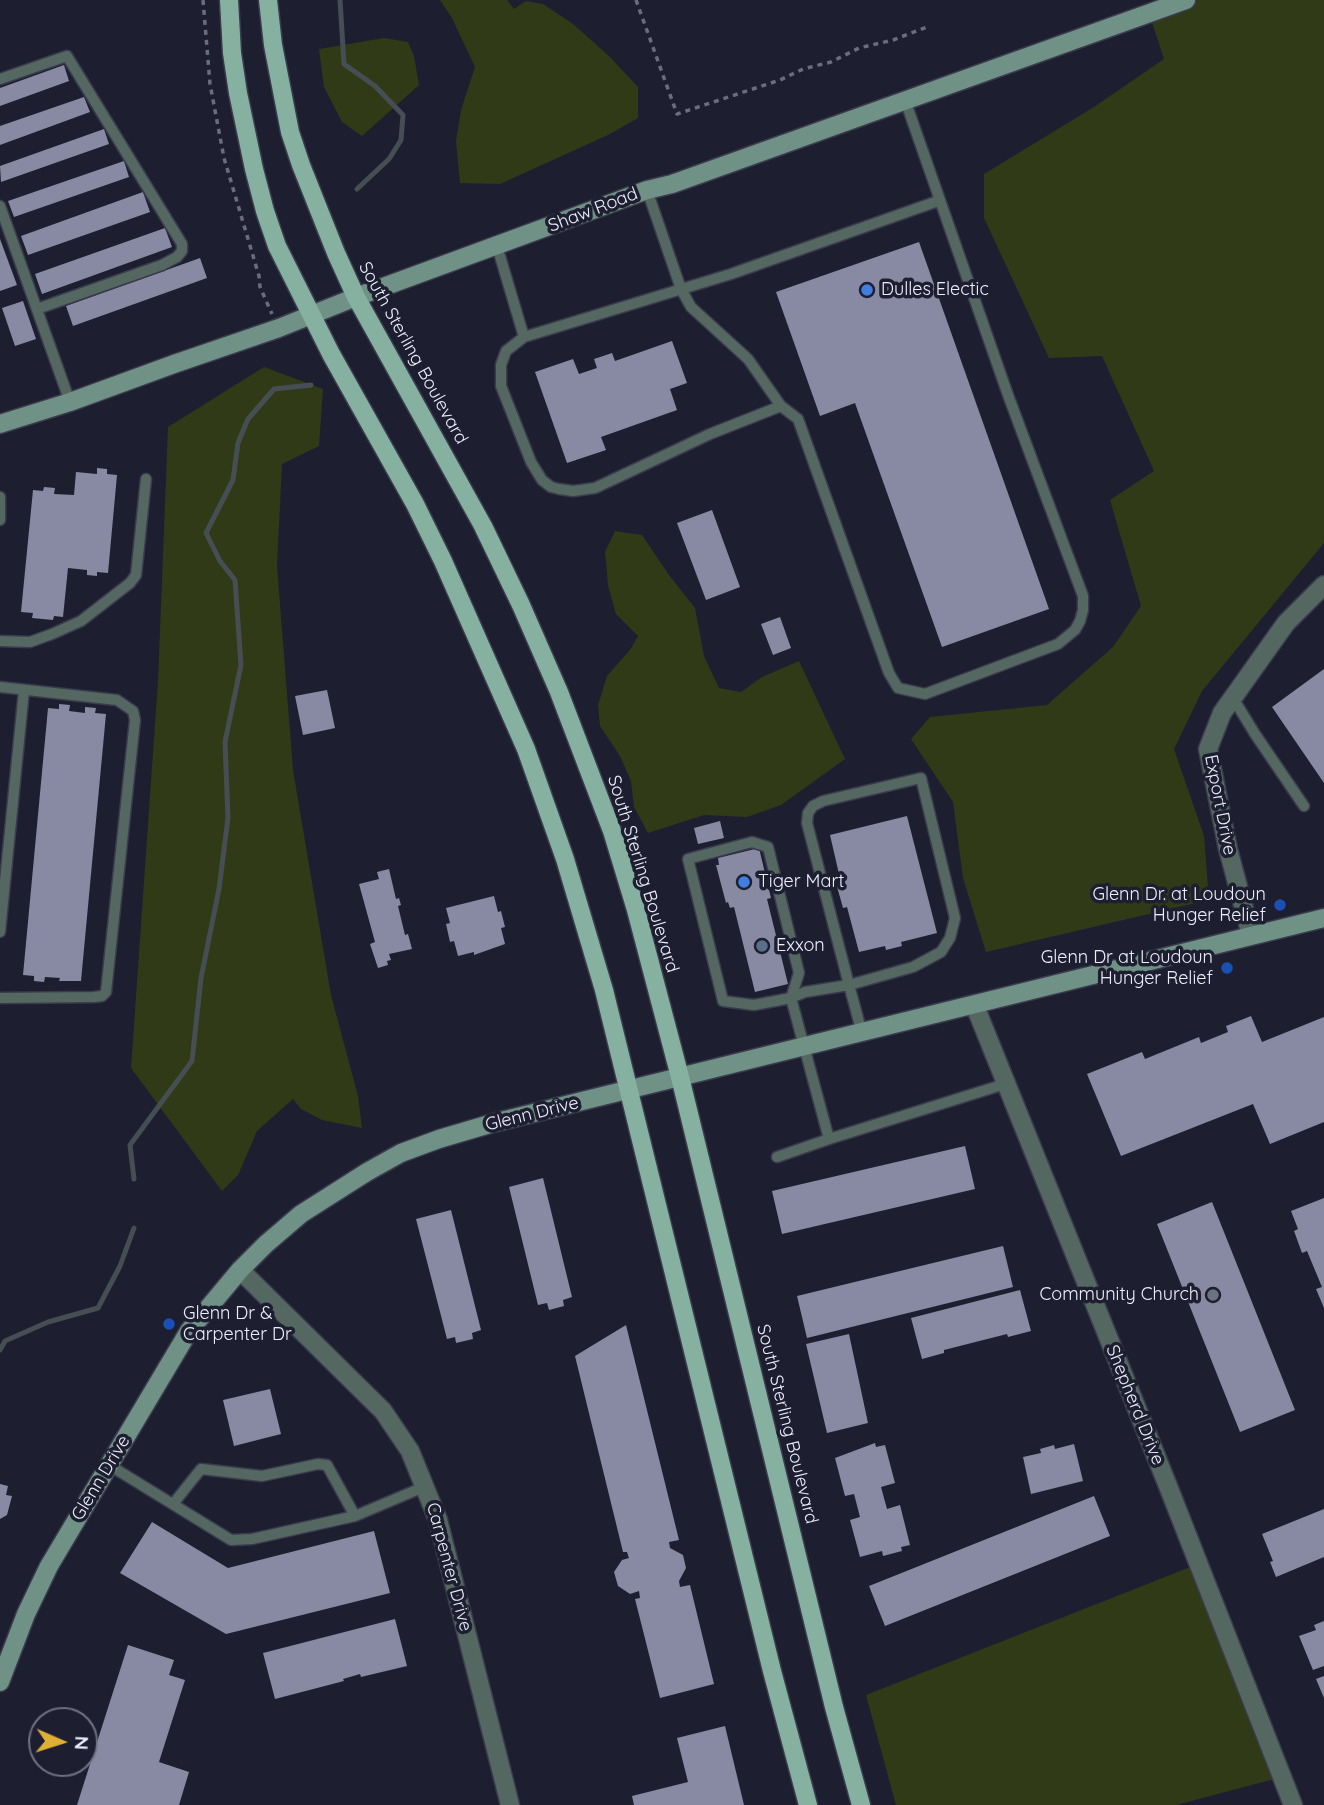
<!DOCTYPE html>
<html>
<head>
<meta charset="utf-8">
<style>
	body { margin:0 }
	#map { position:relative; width:1324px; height:1805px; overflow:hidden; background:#1d1f31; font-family:Quicksand,sans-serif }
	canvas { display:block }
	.north { position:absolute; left:28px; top:1707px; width:70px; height:70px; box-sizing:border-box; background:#1d1f31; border:2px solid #707282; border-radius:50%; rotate:93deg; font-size:19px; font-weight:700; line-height:28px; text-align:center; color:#eceefb }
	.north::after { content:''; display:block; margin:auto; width:24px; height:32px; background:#dfb034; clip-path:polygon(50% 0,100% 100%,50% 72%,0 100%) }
</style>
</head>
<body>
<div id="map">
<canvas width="1324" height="1805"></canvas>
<div class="north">N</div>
</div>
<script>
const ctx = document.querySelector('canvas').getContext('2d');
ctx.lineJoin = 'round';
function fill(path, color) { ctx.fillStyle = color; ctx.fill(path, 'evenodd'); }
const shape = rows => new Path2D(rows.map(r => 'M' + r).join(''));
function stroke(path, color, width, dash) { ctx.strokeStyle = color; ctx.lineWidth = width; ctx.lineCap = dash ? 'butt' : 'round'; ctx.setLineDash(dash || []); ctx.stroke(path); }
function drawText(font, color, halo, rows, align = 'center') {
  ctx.font = font + ' Quicksand,sans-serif'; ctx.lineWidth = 7; ctx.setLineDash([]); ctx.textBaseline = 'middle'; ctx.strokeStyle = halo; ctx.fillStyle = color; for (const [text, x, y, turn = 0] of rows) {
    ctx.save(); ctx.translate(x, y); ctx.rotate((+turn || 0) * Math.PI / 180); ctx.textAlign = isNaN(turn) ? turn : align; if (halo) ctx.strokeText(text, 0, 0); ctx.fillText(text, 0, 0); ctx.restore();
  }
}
const green = shape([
	[440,0,507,0,514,9,526,1,543,4,573,24,609,56,638,87,638,118,608,135,500,184,460,183,456,141,461,110,475,67,452,18],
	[1186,0,1324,0,1324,543,1202,691,1174,749,1204,836,1209,900,986,952,963,878,953,802,911,739,930,717,1047,705,1113,647,1141,606,1110,500,1154,471,1102,356,1049,358,984,218,984,174,1094,107,1164,59,1149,13],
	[384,38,408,42,414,56,419,85,362,136,342,122,324,87,319,49],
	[264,367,323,389,319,446,282,464,277,566,293,770,331,995,358,1096,362,1128,322,1120,301,1109,293,1099,257,1131,238,1175,222,1191,131,1068,158,681,168,427],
	[615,531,642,535,669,575,695,608,704,656,719,688,741,692,762,677,799,661,845,759,781,805,747,817,704,815,648,833,634,807,631,781,620,756,600,726,598,705,607,676,630,650,638,636,616,614,608,585,605,552],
	[1198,1564,1282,1777,1176,1805,896,1805,866,1695]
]);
const stream = shape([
	[340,0,344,64,375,86,403,115,401,140,389,159,357,189],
	[134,1179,130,1145,192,1061,201,978,219,889,228,818,225,742,241,665,235,580,220,561,206,533,233,480,238,443,248,419,274,389,311,385],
	[0,1350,5,1341,48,1322,98,1308,120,1266,134,1228]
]);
const building = shape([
	[64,65,69,81,0,106,0,88],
	[84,97,90,112,0,145,0,126],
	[104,129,109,144,1,182,0,166],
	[124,161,129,177,14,217,8,201],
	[143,192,150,212,28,255,21,236],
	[165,228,172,247,42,294,35,274],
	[0,239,17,285,0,291],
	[919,242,1049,609,942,647,855,403,820,416,776,292],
	[200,258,207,278,73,326,66,306],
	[23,301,36,339,15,346,2,308],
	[672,341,687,383,670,389,677,410,601,437,606,450,567,463,535,372,573,359,579,374,597,368,594,359,612,353,615,361],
	[97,468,107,469,107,474,117,475,108,573,97,572,97,576,87,575,87,570,68,568,63,617,54,616,53,620,32,618,33,613,21,612,33,490,43,491,44,487,55,488,54,494,74,495,76,472,97,474],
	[712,510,740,587,706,600,677,523],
	[780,617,791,648,773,655,761,624],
	[1324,669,1324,783,1272,707],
	[327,690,335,728,303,735,295,696],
	[59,704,70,705,69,711,85,713,85,707,96,708,95,713,106,714,81,981,59,981,60,978,45,977,44,982,34,981,34,976,23,975,48,708,59,709],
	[907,816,937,933,901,942,902,946,886,950,885,946,859,952,847,907,843,908,836,883,834,875,839,874,830,835],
	[720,821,724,838,698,844,694,828],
	[759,848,771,898,767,899,788,984,755,992,734,907,730,908,728,902,726,903,716,865,719,865,718,858],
	[389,869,396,899,399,898,401,905,398,906,405,935,408,934,412,949,389,954,391,960,387,961,388,965,378,968,370,944,375,942,359,884,379,879,377,872],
	[494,896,498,912,501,911,505,927,501,928,505,944,474,955,474,952,458,956,454,941,450,942,446,924,450,923,446,908],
	[1251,1016,1262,1042,1324,1017,1324,1122,1270,1144,1253,1104,1121,1156,1087,1074,1142,1052,1145,1059,1199,1037,1201,1043,1228,1032,1226,1026],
	[965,1146,975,1189,782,1234,772,1191],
	[543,1178,572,1297,563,1300,564,1306,549,1310,547,1303,538,1305,509,1187],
	[1324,1198,1324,1308,1316,1289,1322,1287,1307,1251,1302,1253,1294,1231,1298,1229,1291,1211],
	[1212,1202,1295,1410,1240,1432,1157,1224],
	[451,1210,481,1330,472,1333,473,1339,456,1343,455,1337,447,1339,416,1219],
	[1003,1246,1013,1287,807,1338,797,1296],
	[1020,1290,1031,1331,1008,1337,1007,1334,944,1350,944,1353,922,1359,911,1318],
	[626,1325,679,1540,669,1542,670,1548,683,1555,686,1568,679,1581,680,1587,690,1585,714,1684,660,1698,635,1599,640,1598,639,1591,630,1594,618,1586,614,1572,622,1560,629,1558,627,1552,623,1552,575,1356],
	[849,1334,868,1423,827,1433,806,1344],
	[270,1389,281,1434,234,1446,223,1400],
	[875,1443,876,1447,885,1445,895,1483,881,1487,887,1509,900,1505,910,1545,901,1547,902,1551,883,1556,882,1551,860,1557,850,1520,860,1517,854,1494,845,1496,835,1458],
	[1074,1444,1083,1481,1031,1494,1023,1457,1041,1453,1040,1449,1054,1445,1055,1449],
	[0,1484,8,1486,6,1495,12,1496,7,1515,0,1519],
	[1094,1496,1110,1536,885,1626,869,1586],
	[1324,1509,1324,1557,1276,1577,1270,1562,1273,1561,1262,1534],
	[152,1522,228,1568,374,1531,390,1593,226,1634,120,1573],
	[395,1619,407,1666,361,1677,360,1674,343,1679,344,1681,275,1699,263,1653],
	[1324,1621,1324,1666,1313,1670,1299,1636,1316,1630,1314,1625],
	[128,1645,174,1660,169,1675,185,1680,159,1762,189,1772,179,1805,77,1805],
	[1324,1676,1324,1698,1316,1679],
	[725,1726,744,1805,634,1805,632,1796,688,1782,677,1738]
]);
const path = shape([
	[203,0,210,84,224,158,259,276,260,287,272,314],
	[636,0,677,114,780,80,803,69,831,62,859,48,893,40,927,27]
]);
const lane = shape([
	[0,79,67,56,182,244,182,251,177,257,162,265,37,309],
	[647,190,681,289,691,307,748,359,781,406],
	[0,206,70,402],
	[497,246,524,337,506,351,501,365,501,386,531,462,542,480,551,487,559,489,573,491,595,488,710,434,781,406,798,419,889,673,898,688,925,694,1058,644,1075,630,1080,621,1083,610,1083,596,1008,395,905,100],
	[524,337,731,274,938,201],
	[0,497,0,520],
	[0,641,30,642,52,634,81,621,130,583,136,575,146,479],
	[0,687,117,700,133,711,135,720,106,992,102,996,94,997,0,998],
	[1233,698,1255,734,1304,806],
	[0,932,24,690],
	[862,1033,849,985,807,823,808,813,813,806,823,801,921,778,955,918,950,938,941,952,913,967,849,985,805,992,791,998,754,1005,723,1001,688,859,752,842,768,847,799,973,791,998,829,1139,1005,1084],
	[777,1157,829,1139],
	[109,1465,231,1540,252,1539,355,1516,426,1486],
	[173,1504,201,1469,262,1476,318,1464,327,1465,355,1516]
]);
const street = shape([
	[1251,935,1228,849,1208,749,1222,713,1286,623,1324,585],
	[975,1006,1168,1486,1293,1805],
	[240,1270,383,1411,410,1451,438,1520,510,1805]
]);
const secondary = shape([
	[0,424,70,402,174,364,279,328,356,297,647,190,672,184,1186,0],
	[0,1682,26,1614,49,1566,189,1331,240,1270,266,1244,301,1214,367,1172,401,1153,439,1139,493,1123,1324,918]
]);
const primary = shape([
	[229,0,232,53,238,93,254,169,265,211,277,246,331,354,415,504,443,561,526,749,565,859,604,990,772,1671,808,1805],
	[268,0,273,45,290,132,301,165,336,253,356,297,483,526,521,605,559,692,612,831,636,910,680,1077,834,1707,861,1805]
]);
const markers = [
	[867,290,7,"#3f7fe0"],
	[744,882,7,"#3f7fe0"],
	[1280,905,7,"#1a4fb4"],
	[762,946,7,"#5c6f8a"],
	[1227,968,7,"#1a4fb4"],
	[1213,1295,7,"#6b7280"],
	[169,1324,7,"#1a4fb4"]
];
const streetNames = [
	["Shaw Road",593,210,-21],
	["South Sterling Boulevard",413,353,61],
	["Export Drive",1220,805,79],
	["South Sterling Boulevard",643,874,73],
	["Glenn Drive",532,1114,-14],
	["Shepherd Drive",1135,1405,68],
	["South Sterling Boulevard",787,1424,76],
	["Glenn Drive",101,1478,-59],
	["Carpenter Drive",449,1567,75]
];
const poiNames = [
	["Dulles Electic",881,290],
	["Tiger Mart",758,882],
	["Glenn Dr. at Loudoun",1266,895,"right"],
	["Hunger Relief",1266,916,"right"],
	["Exxon",776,946],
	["Glenn Dr at Loudoun",1213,958,"right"],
	["Hunger Relief",1213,979,"right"],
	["Community Church",1199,1295,"right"],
	["Glenn Dr &",183,1314],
	["Carpenter Dr",183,1335]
];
fill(green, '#303a17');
stroke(stream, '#474e53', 5);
fill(building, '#878aa2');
stroke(lane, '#3a3c4d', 13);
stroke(street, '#3a3c4d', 21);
stroke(secondary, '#3a3c4d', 21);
stroke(primary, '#3a3c4d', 21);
stroke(path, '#6b6d7e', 3.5, [5, 5]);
stroke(lane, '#546861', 10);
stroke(street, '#546861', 18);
stroke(secondary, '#709185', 18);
stroke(primary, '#86b1a1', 18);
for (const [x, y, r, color] of markers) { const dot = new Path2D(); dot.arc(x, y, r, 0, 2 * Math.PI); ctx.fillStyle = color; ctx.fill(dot); stroke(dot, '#1d1f31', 2.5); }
drawText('18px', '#eceefb', '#1d1f31', streetNames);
drawText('18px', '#eceefb', '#1d1f31', poiNames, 'left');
</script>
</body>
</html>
